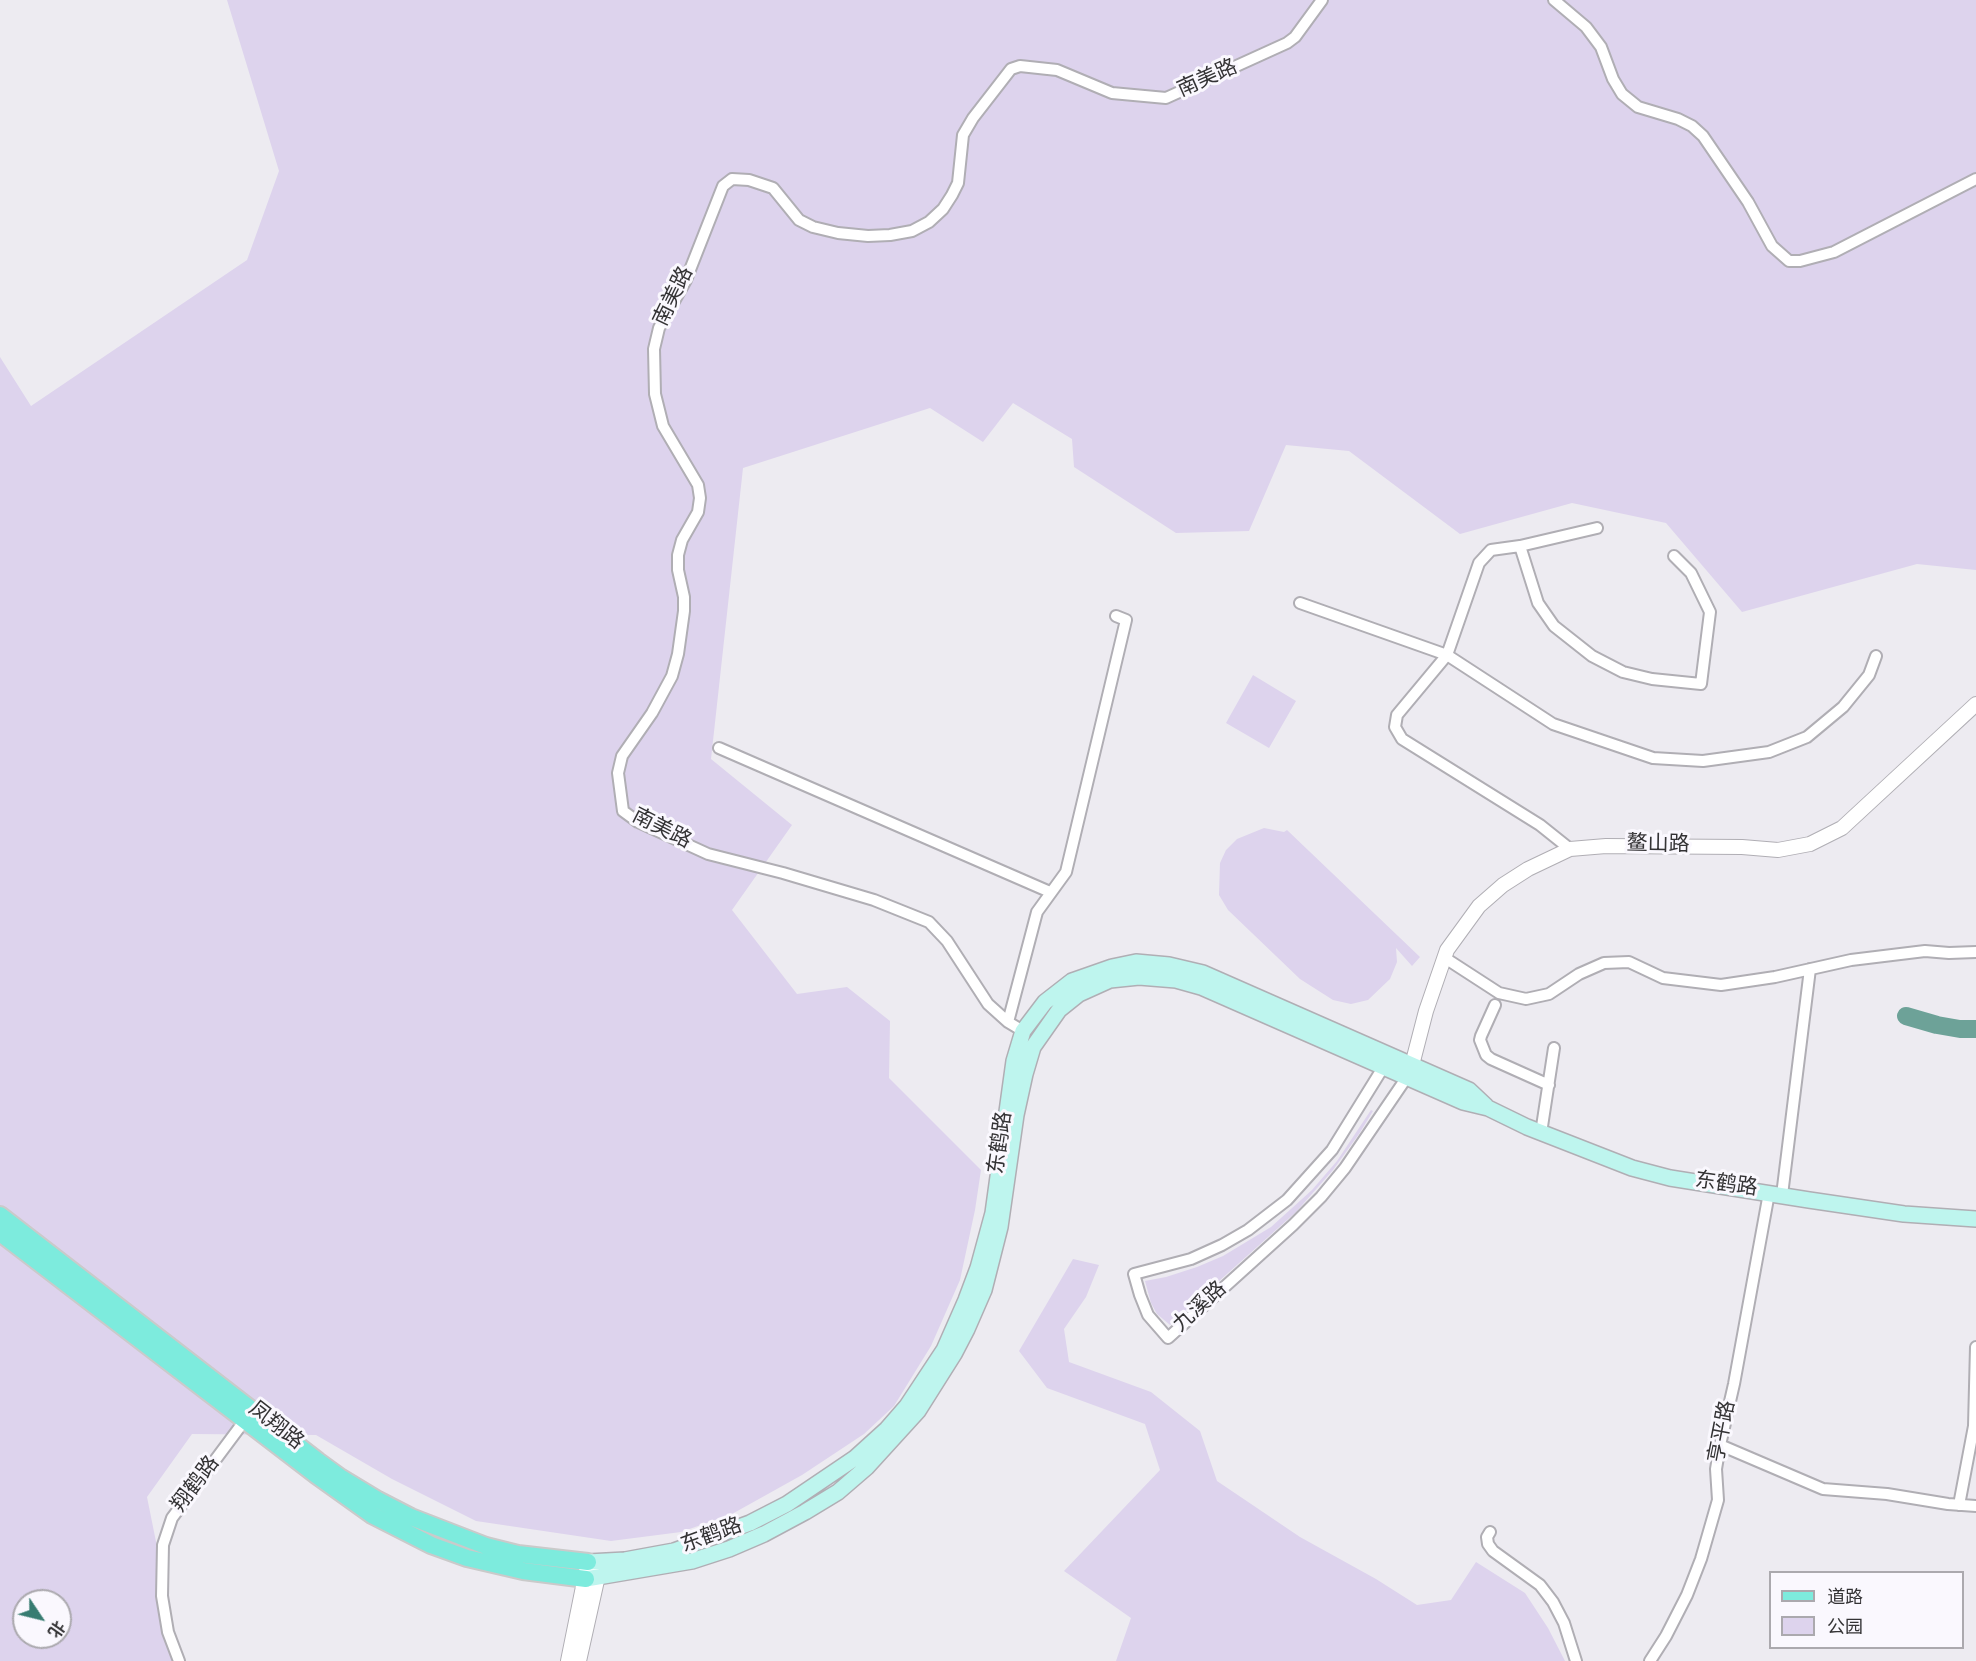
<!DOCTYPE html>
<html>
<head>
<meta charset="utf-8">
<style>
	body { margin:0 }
	#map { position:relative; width:1976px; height:1661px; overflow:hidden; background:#edebf1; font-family:Overpass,"Noto Sans SC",sans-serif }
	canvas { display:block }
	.legend { position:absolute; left:1769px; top:1571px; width:195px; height:78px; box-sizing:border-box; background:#faf8fe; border:2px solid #aba9ae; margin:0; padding:8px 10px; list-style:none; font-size:18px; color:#343335 }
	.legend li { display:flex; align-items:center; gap:12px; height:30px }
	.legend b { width:30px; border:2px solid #aba9ae }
	.north { position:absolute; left:12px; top:1589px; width:60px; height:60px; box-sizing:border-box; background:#faf8fe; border:2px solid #aba9ae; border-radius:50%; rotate:125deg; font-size:16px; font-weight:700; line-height:24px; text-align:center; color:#343335 }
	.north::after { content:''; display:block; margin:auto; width:21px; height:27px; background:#377c71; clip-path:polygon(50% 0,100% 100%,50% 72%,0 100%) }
</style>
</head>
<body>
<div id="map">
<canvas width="1976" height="1661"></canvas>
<ul class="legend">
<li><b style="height:8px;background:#7debdd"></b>道路</li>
<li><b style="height:16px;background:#ddd3ed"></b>公园</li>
</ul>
<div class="north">北</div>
</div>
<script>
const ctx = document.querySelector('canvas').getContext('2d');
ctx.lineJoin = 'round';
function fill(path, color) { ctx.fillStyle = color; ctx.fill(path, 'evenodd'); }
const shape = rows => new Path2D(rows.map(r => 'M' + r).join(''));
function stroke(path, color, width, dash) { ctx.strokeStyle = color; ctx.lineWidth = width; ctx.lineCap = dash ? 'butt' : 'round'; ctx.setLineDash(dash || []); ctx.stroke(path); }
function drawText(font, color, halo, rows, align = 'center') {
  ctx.font = font + ' Overpass,"Noto Sans SC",sans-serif'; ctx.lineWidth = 6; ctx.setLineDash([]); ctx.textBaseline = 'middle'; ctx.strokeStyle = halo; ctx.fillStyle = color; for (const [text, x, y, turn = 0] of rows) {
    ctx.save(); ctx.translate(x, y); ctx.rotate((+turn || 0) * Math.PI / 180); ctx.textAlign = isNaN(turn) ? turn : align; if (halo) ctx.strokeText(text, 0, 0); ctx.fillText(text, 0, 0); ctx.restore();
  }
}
const green = shape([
	[227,0,1976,0,1976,570,1917,564,1742,612,1666,523,1572,503,1460,534,1349,451,1286,445,1249,531,1176,533,1074,467,1072,439,1013,403,983,442,930,408,743,468,711,759,792,825,732,910,797,994,847,987,890,1021,889,1078,981,1170,975,1210,960,1280,931,1346,894,1406,864,1434,802,1475,732,1514,681,1532,611,1541,476,1521,392,1479,316,1435,192,1434,147,1497,180,1661,0,1661,0,357,31,406,247,260,279,171],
	[24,1601,60,1601,60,1637,24,1637],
	[1253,675,1296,701,1269,748,1226,723],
	[1264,828,1284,832,1287,830,1420,957,1412,966,1396,948,1397,962,1390,979,1368,1000,1351,1004,1333,1000,1300,979,1228,910,1219,895,1220,863,1226,850,1237,839],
	[1371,1110,1373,1111,1359,1134,1333,1170,1296,1212,1170,1325,1157,1314,1151,1303,1145,1281,1166,1277,1197,1267,1223,1256,1271,1227,1312,1190,1337,1161],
	[1073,1259,1099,1265,1086,1297,1064,1329,1069,1362,1151,1392,1200,1431,1217,1481,1300,1537,1376,1579,1417,1605,1451,1600,1476,1562,1525,1593,1548,1628,1565,1661,1116,1661,1131,1618,1064,1571,1160,1470,1145,1424,1047,1388,1019,1351]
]);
const river = shape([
	[1906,1016,1937,1025,1960,1029,1976,1029]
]);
const minor = shape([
	[1554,0,1586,27,1601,47,1613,79,1622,94,1638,107,1678,119,1692,126,1703,136,1748,202,1772,246,1789,261,1800,261,1834,252,1976,179],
	[1520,546,1538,603,1554,626,1592,656,1623,672,1652,679,1701,684,1710,612,1691,573,1674,556],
	[1300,603,1447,655,1553,724,1653,758,1703,761,1769,752,1807,737,1843,707,1869,675,1876,656],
	[719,748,1050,892],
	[1570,849,1540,825,1402,739,1395,727,1397,715,1447,655,1479,563,1491,550,1520,546,1597,528],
	[1445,958,1499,993,1526,999,1549,994,1579,974,1604,963,1629,962,1663,978,1721,985,1775,977,1851,960,1925,951,1949,953,1976,952],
	[1495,1005,1481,1036,1480,1040,1486,1055,1491,1059,1549,1085],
	[1008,1022,1037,912,1066,872,1126,620,1116,616],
	[1023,1031,1008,1022,988,1004,947,941,929,922,874,900,783,873,708,854,638,822,623,811,618,773,622,756,652,713,672,676,678,654,684,611,684,597,678,570,678,555,682,540,698,512,700,498,698,485,663,426,655,394,654,349,659,328,686,280,723,186,732,179,749,180,773,188,799,220,813,227,838,233,868,236,890,235,912,231,929,222,943,209,952,195,958,183,963,135,973,118,1011,69,1020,66,1057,70,1112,93,1166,98,1287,43,1295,37,1322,0],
	[1384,1066,1332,1150,1287,1200,1248,1230,1222,1245,1191,1259,1134,1274,1140,1295,1148,1315,1168,1338,1293,1225,1321,1197,1345,1168,1407,1077],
	[1541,1133,1554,1048],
	[1782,1195,1810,969],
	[1720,1445,1823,1489,1887,1494,1948,1504,1976,1506],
	[1959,1505,1974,1426,1976,1347],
	[1490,1532,1487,1537,1488,1544,1493,1551,1540,1585,1553,1602,1564,1623,1576,1661],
	[179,1661,168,1632,162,1596,163,1545,172,1518,245,1420],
	[1650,1661,1666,1636,1687,1595,1701,1559,1718,1500,1716,1469,1720,1445,1734,1384,1769,1193]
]);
const tertiary = shape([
	[1412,1065,1426,1011,1447,950,1479,906,1503,885,1528,869,1570,849,1606,846,1742,847,1778,850,1810,844,1842,828,1976,704],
	[568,1661,588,1562],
	[579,1661,600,1567]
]);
const secondary = shape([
	[588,1562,625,1560,674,1551,750,1523,787,1504,855,1458,887,1429,907,1406,944,1350,966,1300,978,1268,993,1213,1014,1061,1023,1031,1045,1002,1072,981,1112,967,1136,962,1169,965,1203,973,1469,1090,1486,1106],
	[586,1579,692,1561,729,1549,764,1534,805,1512,838,1492,867,1467,918,1411,954,1354,967,1329,984,1290,1000,1227,1016,1115,1025,1074,1033,1047,1059,1010,1079,994,1110,980,1139,977,1176,980,1201,987,1463,1102,1488,1108,1527,1127,1632,1168,1670,1178,1809,1200,1904,1214,1976,1219]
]);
const primary = shape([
	[0,1215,318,1461,340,1477,378,1500,411,1517,486,1546,518,1554,588,1562],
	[0,1233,316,1475,372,1515,431,1545,467,1558,523,1571,586,1579]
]);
const streetNames = [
	["南美路",1208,80,-24],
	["南美路",675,297,-64],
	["南美路",661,830,27],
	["鳌山路",1658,846,1],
	["东鹤路",1002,1143,-82],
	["东鹤路",1726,1186,8],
	["九溪路",1201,1308,-42],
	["凤翔路",275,1427,38],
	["亨平路",1724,1432,-79],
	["翔鹤路",197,1485,-53],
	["东鹤路",712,1537,-20]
];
fill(green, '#ddd3ed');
stroke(river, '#6da298', 18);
stroke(minor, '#b0aeb4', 14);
stroke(tertiary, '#b0aeb4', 16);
stroke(secondary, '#b0aeb4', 18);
stroke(primary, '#cacaca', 20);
stroke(minor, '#fff', 10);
stroke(tertiary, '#fff', 14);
stroke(secondary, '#bef5ee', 15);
stroke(primary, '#7debdd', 16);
drawText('21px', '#343335', '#faf8fe', streetNames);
</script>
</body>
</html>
